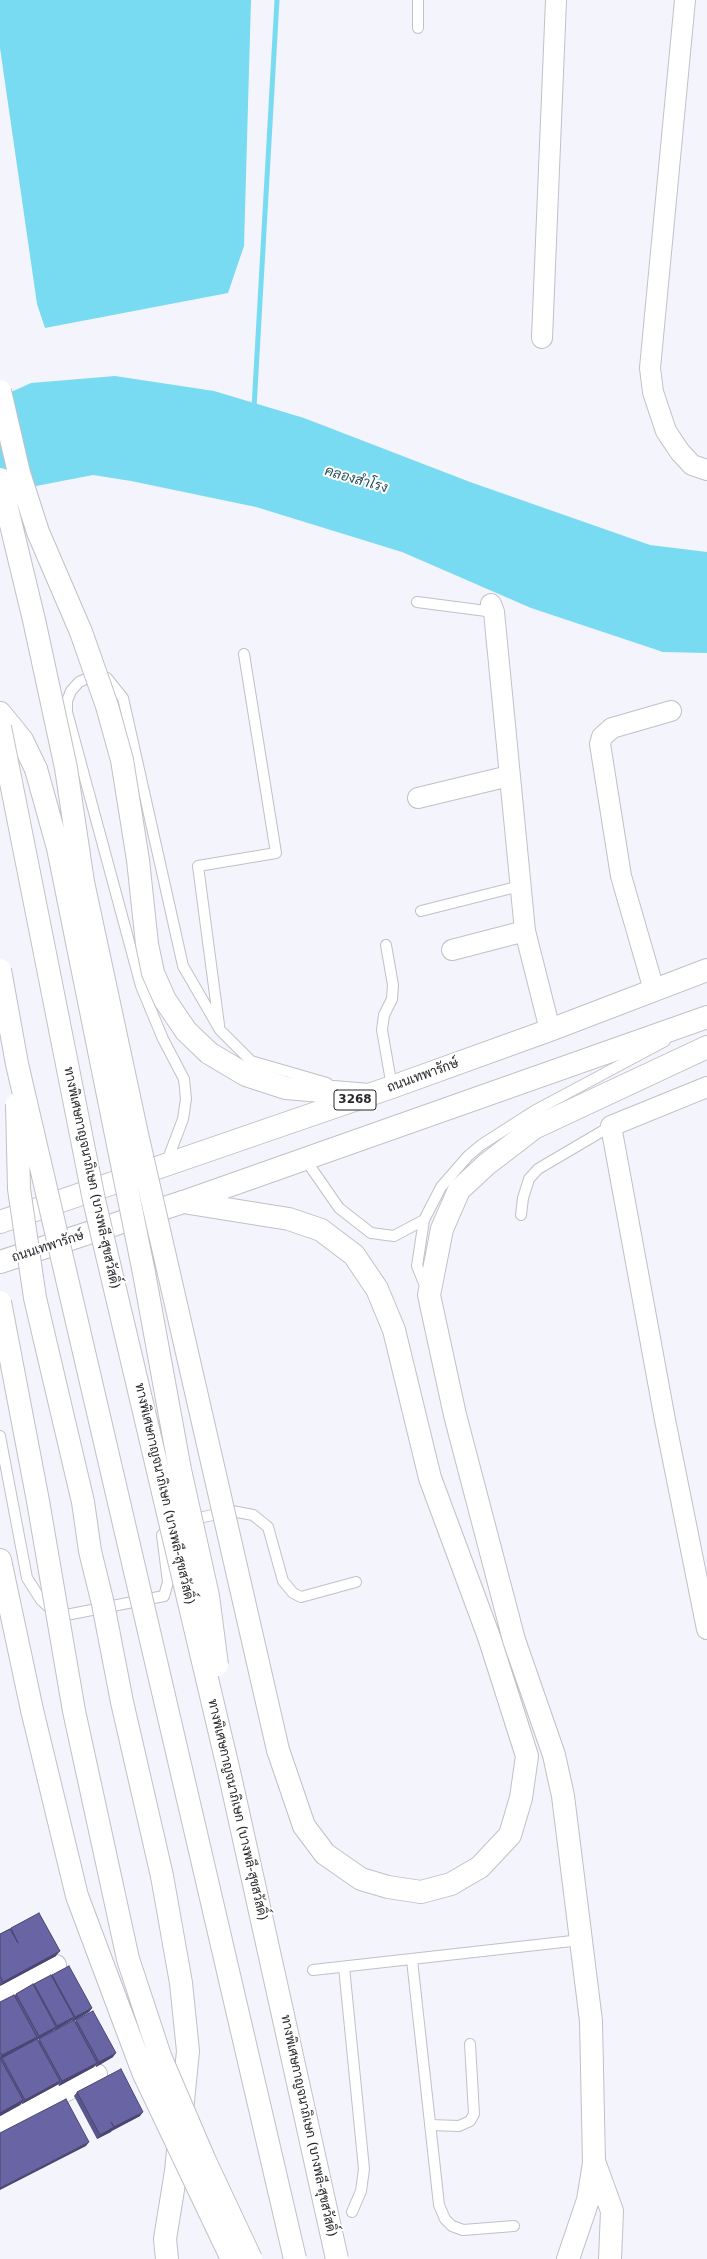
<!DOCTYPE html>
<html>
<head>
<meta charset="utf-8">
<style>
	body { margin:0 }
	canvas { display:block; background:#f4f4fc }
</style>
</head>
<body>
<canvas width="707" height="2259"></canvas>
<script>
const ctx = document.querySelector('canvas').getContext('2d');
ctx.lineJoin = 'round';
function fill(path, color) { ctx.fillStyle = color; ctx.fill(path, 'evenodd'); }
const shape = rows => new Path2D(rows.map(r => 'M' + r).join(''));
function stroke(path, color, width, dash) { ctx.strokeStyle = color; ctx.lineWidth = width; ctx.lineCap = dash ? 'butt' : 'round'; ctx.setLineDash(dash || []); ctx.stroke(path); }
function drawText(font, color, halo, rows, align = 'center') {
  ctx.font = font + ' "DejaVu Sans",Sarabun,sans-serif'; ctx.lineWidth = 4; ctx.setLineDash([]); ctx.textBaseline = 'middle'; ctx.strokeStyle = halo; ctx.fillStyle = color; for (const [text, x, y, turn = 0] of rows) {
    ctx.save(); ctx.translate(x, y); ctx.rotate((+turn || 0) * Math.PI / 180); ctx.textAlign = isNaN(turn) ? turn : align; if (halo) ctx.strokeText(text, 0, 0); ctx.fillText(text, 0, 0); ctx.restore();
  }
}
const water = shape([
	[0,0,251,0,244,246,228,293,45,328,37,304,0,48],
	[115,376,214,391,304,418,470,482,650,545,707,552,707,653,663,652,531,608,402,552,256,507,131,481,93,475,0,493,0,397,31,383]
]);
const stream = shape([
	[254,408,277,0]
]);
const lane = shape([
	[418,0,418,28],
	[417,602,494,612],
	[421,911,520,886],
	[386,945,393,985,392,999,384,1015,382,1030,392,1087],
	[219,1025,198,866,276,853,244,654],
	[305,1159,339,1208,371,1233,394,1236,424,1220],
	[166,1164,183,1119,186,1099,184,1079,163,1039,141,986,67,712,67,701,71,691,79,682,90,677,107,678,123,698,183,966,220,1030,251,1061,327,1083],
	[521,1215,523,1198,529,1179,538,1169,611,1126],
	[426,1288,417,1266,424,1220,441,1187,468,1156,481,1145,534,1111,665,1041],
	[0,1436,27,1578,41,1600,53,1611,66,1615,164,1596,168,1582,162,1535,170,1526],
	[189,1520,232,1511,253,1515,268,1527,283,1581,293,1593,301,1597,356,1582],
	[412,1960,439,2205,445,2219,452,2226,463,2230,514,2226],
	[344,1967,364,2169,361,2191,352,2212],
	[313,1970,581,1940],
	[430,2125,459,2126,470,2121,474,2114,470,2044]
]);
const street = shape([
	[685,0,650,368,653,392,666,431,680,452,692,465,707,470],
	[542,338,556,0],
	[491,604,494,612,525,931,550,1030],
	[418,798,509,776],
	[452,950,525,931],
	[654,990,621,876,600,744,602,737,612,728,671,711],
	[707,1087,611,1126,665,1420,707,1629],
	[0,1993,56,1965],
	[0,2128,97,2074]
]);
const primary = shape([
	[0,1222,392,1087,550,1030,707,970],
	[0,1262,183,1202,707,1017]
]);
const highway = shape([
	[0,713,22,740,36,769],
	[209,1053,246,1075,286,1088,369,1095],
	[183,1202,289,1219,321,1230,354,1255,377,1289,394,1330,430,1478,489,1637,527,1756,521,1798,510,1835,480,1867,451,1884,421,1892,388,1887,361,1879,325,1854,304,1826,278,1750],
	[0,1560,32,1710],
	[162,1876,181,1983,188,2051,176,2171,165,2239,167,2259],
	[595,2164,612,2211,610,2259],
	[568,2259,588,2200,594,2163,591,2021,563,1796,554,1755,514,1640,455,1415,429,1295,442,1229,459,1190,487,1164,534,1128,707,1047]
]);
const highwayBridge = shape([
	[0,391,19,473,38,532,81,632,107,706,122,760,138,860,147,944,153,973,165,1000,186,1031,209,1053],
	[0,479,34,620,66,768,83,882,137,1134,278,1750],
	[0,727,94,1200,230,1776,337,2259],
	[36,769,58,848,144,1273,180,1470,208,1596,217,1665],
	[0,970,17,1064,295,2259],
	[17,1104,19,1189,35,1298,83,1502,90,1551,103,1604,122,1702,162,1876],
	[0,1302,38,1501,74,1711,128,1959,160,2056,205,2161,251,2259],
	[32,1710,77,1896,143,2072,232,2259]
]);
const wall = shape([
	[11,1928,56,1956,0,1986,0,1934],
	[52,1975,92,2008,89,2012,74,2021,75,2022,76,2020,113,2057,96,2067,95,2065,94,2067,59,2086,58,2084,57,2085,22,2104,22,2103,20,2105,0,2116,0,2002,14,1996,16,1994,34,1984,51,1976],
	[71,2020,72,2021,39,2039,38,2041,37,2040],
	[77,2092,140,2116,97,2139,74,2096]
]);
const shadedWall = shape([
	[60,1951,56,1956,0,1986,3,1982],
	[92,2008,89,2012,72,2022,75,2017],
	[74,2017,71,2021,54,2031,57,2026],
	[56,2027,53,2031,36,2040,39,2036],
	[37,2037,34,2041,0,2059,2,2055],
	[116,2053,113,2057,96,2067,99,2062],
	[97,2063,94,2067,59,2086,62,2081],
	[60,2081,57,2085,22,2104,25,2100],
	[23,2100,20,2105,0,2116,0,2113],
	[143,2112,140,2116,111,2131,114,2127],
	[114,2127,111,2132,97,2139,100,2135],
	[89,2142,86,2146,0,2190,0,2188]
]);
const building = shape([
	[39,1913,60,1951,3,1982,0,1976,0,1934,10,1929,18,1943,11,1928,39,1913],
	[69,1966,92,2008,75,2017,52,1975,69,1966],
	[51,1975,74,2017,57,2026,34,1984,51,1975],
	[33,1984,56,2027,39,2036,16,1994,33,1984],
	[14,1995,37,2037,2,2055,0,2052,0,2002,14,1995],
	[93,2011,116,2053,99,2062,76,2020,93,2011],
	[74,2020,97,2063,62,2081,39,2039,74,2020],
	[37,2039,60,2081,25,2100,2,2058,37,2039],
	[0,2058,23,2100,0,2113,0,2058],
	[121,2069,143,2112,114,2127,111,2122,114,2127,100,2135,77,2092,121,2069],
	[66,2099,89,2142,0,2188,0,2133,66,2099]
]);
const shields = [
	[355,1100,42]
];
const shieldNames = [
	["3268",355,1100]
];
const streetNames = [
	["ถนนเทพารักษ์",423,1076,-20],
	["ทางพิเศษกาญจนาภิเษก (บางพลี-สุขสวัสดิ์)",91,1178,78],
	["ถนนเทพารักษ์",48,1247,-18],
	["ทางพิเศษกาญจนาภิเษก (บางพลี-สุขสวัสดิ์)",164,1494,77],
	["ทางพิเศษกาญจนาภิเษก (บางพลี-สุขสวัสดิ์)",237,1810,77],
	["ทางพิเศษกาญจนาภิเษก (บางพลี-สุขสวัสดิ์)",308,2126,78]
];
const waterNames = [
	["คลองสำโรง",356,480,16]
];
fill(water, '#79dbf2');
stroke(stream, '#79dbf2', 5);
stroke(lane, '#c0c0c7', 12);
stroke(street, '#c0c0c7', 22);
stroke(primary, '#c0c0c7', 24);
stroke(highway, '#c0c0c7', 24);
stroke(lane, '#fff', 10);
stroke(street, '#fff', 20);
stroke(primary, '#fff', 22);
stroke(highway, '#fff', 22);
stroke(highwayBridge, '#c0c0c7', 24, []);
stroke(highwayBridge, '#fff', 22);
fill(wall, '#5a568c');
fill(shadedWall, '#4a4672');
fill(building, '#6964a3');
stroke(building, '#4a4672', 1);
for (const [x, y, w] of shields) { const box = new Path2D(); box.roundRect(x - w / 2, y - 10, w, 20, 3); ctx.fillStyle = '#fff'; ctx.fill(box); stroke(box, '#29292c', 1); }
drawText('bold 12px', '#29292c', null, shieldNames);
drawText('13px', '#29292c', '#fff', streetNames);
drawText('italic 14px', '#26525c', '#fff', waterNames);
</script>
</body>
</html>
